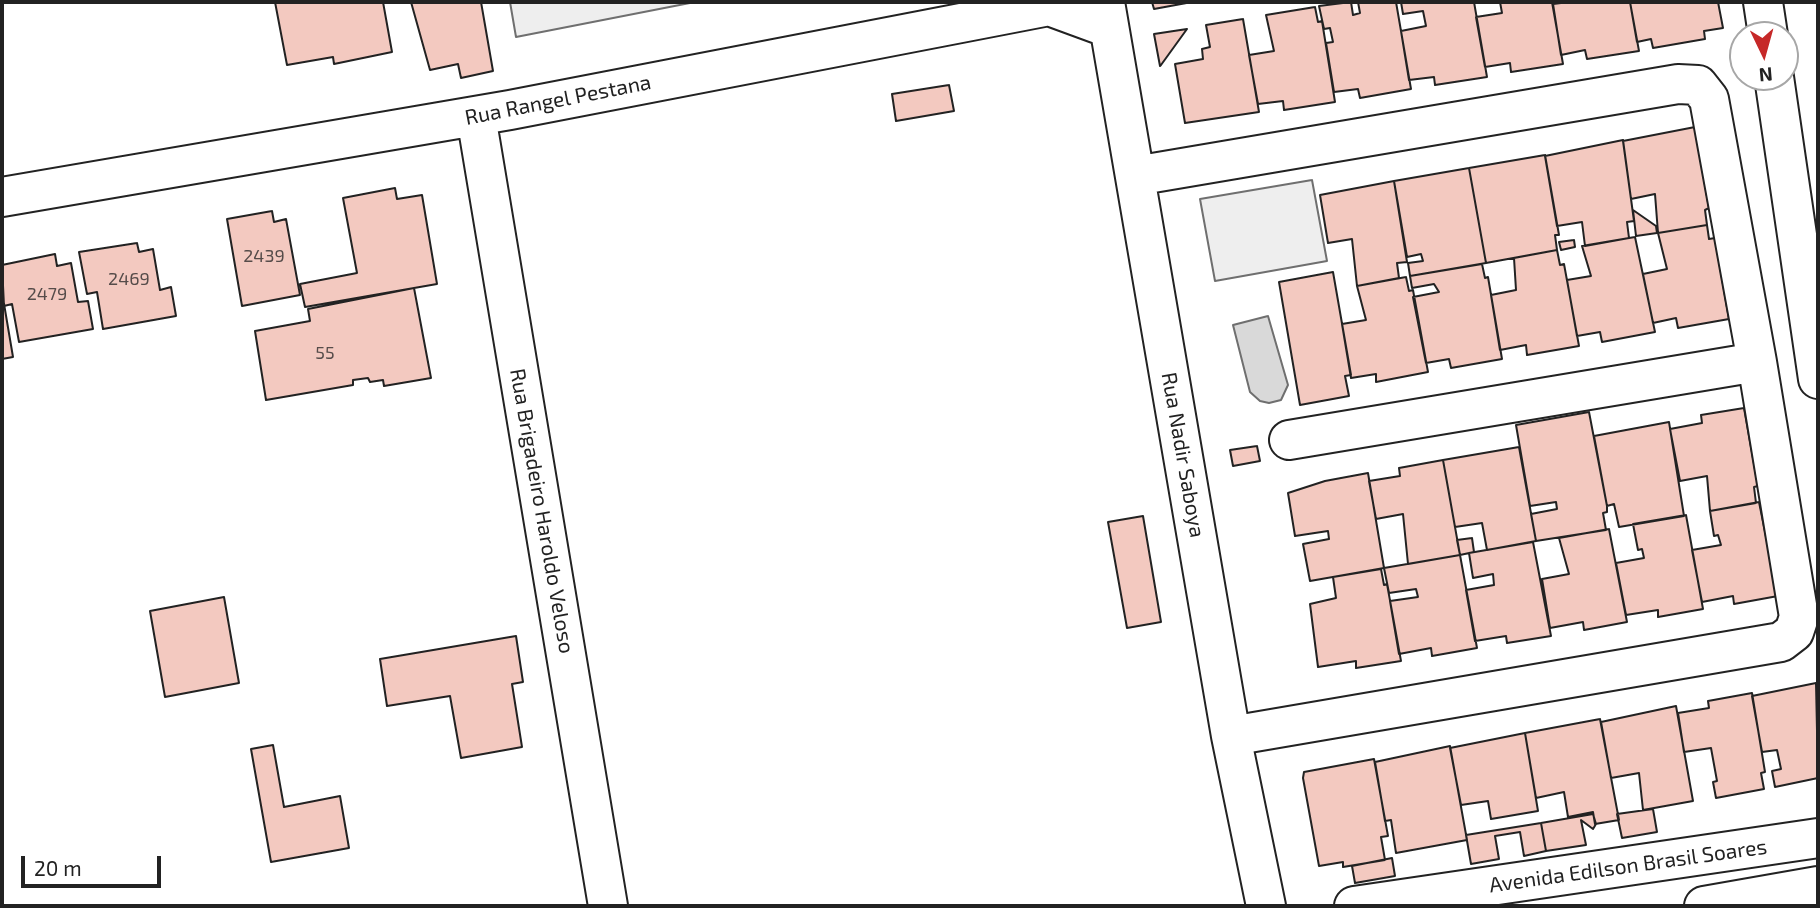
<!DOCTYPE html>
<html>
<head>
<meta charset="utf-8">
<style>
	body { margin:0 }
	#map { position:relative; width:1820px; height:908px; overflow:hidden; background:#fff; font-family:"Exo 2",sans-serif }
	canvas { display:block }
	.frame { position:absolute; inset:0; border:4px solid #222; pointer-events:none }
	.north { position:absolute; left:1729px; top:21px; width:70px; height:70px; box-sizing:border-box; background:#fff; border:2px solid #a7a7a7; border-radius:50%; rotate:175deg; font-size:19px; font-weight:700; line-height:28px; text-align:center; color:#222 }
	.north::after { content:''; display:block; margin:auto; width:24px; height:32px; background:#c62828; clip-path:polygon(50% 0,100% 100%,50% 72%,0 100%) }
	.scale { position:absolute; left:21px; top:856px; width:140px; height:32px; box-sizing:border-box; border:4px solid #222; border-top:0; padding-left:9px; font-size:21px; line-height:24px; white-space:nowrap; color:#222; -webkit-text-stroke:5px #fff; paint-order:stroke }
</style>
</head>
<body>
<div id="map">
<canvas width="1820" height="908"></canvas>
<div class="frame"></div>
<div class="north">N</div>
<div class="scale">20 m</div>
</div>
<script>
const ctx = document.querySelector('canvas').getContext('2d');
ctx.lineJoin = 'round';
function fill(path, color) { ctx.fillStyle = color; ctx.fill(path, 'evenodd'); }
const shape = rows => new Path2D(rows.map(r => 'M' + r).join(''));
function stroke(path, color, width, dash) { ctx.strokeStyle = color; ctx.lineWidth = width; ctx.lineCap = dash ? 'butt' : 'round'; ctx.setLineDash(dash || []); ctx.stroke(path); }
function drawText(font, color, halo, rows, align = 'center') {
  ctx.font = font + ' "Exo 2",sans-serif'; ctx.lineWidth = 5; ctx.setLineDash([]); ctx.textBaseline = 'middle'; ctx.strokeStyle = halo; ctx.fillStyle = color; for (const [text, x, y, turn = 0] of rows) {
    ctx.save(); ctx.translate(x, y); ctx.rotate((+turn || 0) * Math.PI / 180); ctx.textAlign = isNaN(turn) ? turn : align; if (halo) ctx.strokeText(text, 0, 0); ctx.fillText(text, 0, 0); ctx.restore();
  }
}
const green = shape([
	[510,2,695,2,516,37,510,2],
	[1312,180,1327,261,1215,281,1200,199,1312,180]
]);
const water = shape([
	[1268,316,1288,385,1281,400,1269,403,1260,401,1250,392,1233,325,1268,316]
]);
const building = shape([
	[275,2,383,2,392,52,334,64,333,57,287,65,275,2],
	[411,2,481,2,493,71,461,78,458,64,430,70,411,2],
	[1152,2,1192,2,1154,9,1152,2],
	[1351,2,1353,15,1360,13,1358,2,1396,2,1411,89,1360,98,1358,89,1334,92,1326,43,1333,42,1330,28,1324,29,1319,6,1351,2],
	[1401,2,1474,2,1487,77,1435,85,1434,77,1409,80,1401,31,1426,26,1423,11,1403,14,1401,2],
	[1500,2,1552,2,1563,64,1511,72,1510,63,1485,67,1476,17,1502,13,1500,2],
	[1569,2,1630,2,1639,51,1587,59,1585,50,1561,55,1553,4,1569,2],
	[1630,2,1718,2,1723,28,1704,31,1705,39,1653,48,1651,39,1637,42,1630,2],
	[1315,7,1318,22,1322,21,1335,102,1284,110,1283,101,1258,104,1249,55,1274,51,1266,15,1315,7],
	[1243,19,1259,112,1185,123,1175,64,1203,59,1202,49,1210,47,1206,25,1243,19],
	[1187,29,1161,65,1160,66,1154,34,1187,29],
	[949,85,954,111,896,121,892,94,949,85],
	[1695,127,1709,208,1705,210,1707,225,1658,233,1655,194,1631,199,1623,141,1695,127],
	[1623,140,1634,221,1627,222,1629,238,1585,246,1582,222,1557,226,1545,156,1623,140],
	[1545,155,1559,235,1555,235,1557,250,1486,263,1469,168,1545,155],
	[1469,168,1486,263,1410,276,1408,263,1423,261,1421,254,1407,257,1394,181,1469,168],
	[1394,181,1407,262,1397,263,1399,278,1357,286,1352,239,1328,243,1320,195,1394,181],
	[395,188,397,199,422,195,437,284,305,307,300,284,357,273,343,198,395,188],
	[1633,210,1656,226,1657,233,1636,236,1633,210],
	[272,211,274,222,286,219,300,295,242,306,227,219,272,211],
	[1707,225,1709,239,1715,238,1729,319,1678,328,1676,318,1653,323,1643,274,1667,269,1658,233,1707,225],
	[1635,237,1655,332,1602,342,1600,332,1577,336,1567,280,1591,276,1582,246,1635,237],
	[1574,240,1575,247,1561,250,1559,242,1574,240],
	[137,243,139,252,153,249,160,290,171,287,176,316,103,329,97,292,87,294,79,252,137,243],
	[1557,250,1560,265,1564,264,1579,346,1527,355,1526,345,1500,350,1491,295,1516,290,1514,258,1557,250],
	[55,254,57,266,71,263,78,302,88,301,93,329,19,342,12,304,4,306,2,265,55,254],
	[1482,264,1485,278,1488,277,1502,359,1451,368,1449,359,1426,363,1413,297,1439,292,1434,284,1412,288,1410,276,1482,264],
	[1333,272,1351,375,1345,376,1349,396,1300,405,1279,282,1333,272],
	[1406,277,1409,291,1413,290,1428,372,1376,382,1376,374,1351,378,1342,324,1366,320,1357,286,1406,277],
	[414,288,431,378,384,386,383,380,370,382,368,378,353,380,353,385,266,400,255,331,310,321,308,309,414,288],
	[2,292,13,357,2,359,2,292],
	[1744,408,1758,486,1754,487,1756,503,1710,511,1707,476,1680,481,1670,429,1702,423,1701,415,1744,408],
	[1589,412,1607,506,1607,512,1603,513,1606,530,1536,541,1531,514,1557,509,1556,502,1530,506,1516,425,1589,412],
	[1669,422,1684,516,1619,527,1614,504,1607,506,1594,436,1669,422],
	[1257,446,1260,461,1233,466,1230,450,1257,446],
	[1519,447,1536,541,1487,550,1482,523,1455,527,1443,460,1519,447],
	[1443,460,1460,555,1408,564,1403,514,1376,519,1369,481,1400,476,1399,468,1443,460],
	[1368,473,1384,568,1310,581,1303,544,1329,539,1328,531,1295,536,1288,493,1325,481,1368,473],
	[1759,502,1778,596,1734,604,1733,596,1702,602,1692,550,1721,545,1718,535,1714,536,1710,511,1759,502],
	[1686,515,1703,609,1658,617,1658,610,1626,615,1616,563,1644,558,1642,549,1638,550,1633,524,1686,515],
	[1143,516,1161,622,1127,628,1108,522,1143,516],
	[1609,529,1627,622,1584,630,1583,622,1550,628,1542,579,1569,574,1559,538,1609,529],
	[1472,538,1474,552,1460,555,1457,540,1472,538],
	[1533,542,1551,636,1507,643,1506,636,1475,641,1466,590,1494,585,1493,574,1473,578,1469,553,1533,542],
	[1460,555,1477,648,1432,656,1431,648,1399,654,1390,601,1418,597,1416,589,1389,593,1384,568,1460,555],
	[1381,569,1384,585,1387,584,1401,661,1356,668,1356,661,1318,667,1310,604,1336,598,1333,577,1381,569],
	[224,597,239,683,165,697,150,611,224,597],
	[516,636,523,682,512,684,522,747,461,758,450,696,387,706,380,659,516,636],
	[1816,683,1818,778,1775,787,1772,771,1781,769,1777,750,1762,752,1752,696,1816,683],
	[1752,693,1765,772,1761,773,1764,789,1716,798,1713,782,1717,781,1711,748,1684,752,1678,713,1709,708,1708,701,1752,693],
	[1676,706,1693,801,1643,810,1639,773,1611,778,1601,722,1676,706],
	[1600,719,1619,820,1595,824,1593,812,1568,817,1564,792,1536,798,1525,733,1600,719],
	[1525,733,1538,811,1491,819,1488,801,1461,805,1450,748,1525,733],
	[273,745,284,807,340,796,349,848,271,862,251,749,273,745],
	[1450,746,1467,840,1396,853,1391,820,1385,821,1375,762,1450,746],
	[1374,759,1388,836,1381,837,1385,860,1343,867,1343,862,1319,866,1303,778,1304,772,1374,759],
	[1653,809,1657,832,1622,838,1617,814,1653,809],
	[1593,814,1596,824,1593,829,1581,820,1586,845,1546,851,1541,823,1593,814],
	[1541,823,1546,851,1524,856,1520,832,1495,836,1499,859,1471,864,1466,835,1541,823],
	[1392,858,1395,876,1355,883,1352,866,1392,858]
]);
const minor = shape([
	[1105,2,1231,736,1266,906],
	[1763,2,1768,35],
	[1774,77,1818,379],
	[476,116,608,906],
	[1135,176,1678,84,1698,85,1709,99,1757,362,1799,617,1794,632,1781,642,1231,736],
	[2,197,510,110,1049,6,1109,28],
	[1289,440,1757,362]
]);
const major = shape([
	[1354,906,1818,838],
	[1704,906,1818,886]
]);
const numberNames = [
	["2439",264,256],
	["2469",129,279],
	["2479",47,294],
	["55",325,353]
];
const streetNames = [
	["Rua Rangel Pestana",558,100,-11],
	["Rua Nadir Saboya",1183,455,80],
	["Rua Brigadeiro Haroldo Veloso",542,511,80],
	["Avenida Edilson Brasil Soares",1628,866,-8]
];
fill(green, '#eee');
stroke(green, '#6f6f6f', 2);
fill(water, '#d9d9d9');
stroke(water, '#6f6f6f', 2);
fill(building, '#f3c9c0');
stroke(building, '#222', 2);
stroke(minor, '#222', 42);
stroke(major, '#222', 42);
stroke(minor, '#fff', 38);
stroke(major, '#fff', 38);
drawText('18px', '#564c4a', null, numberNames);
drawText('21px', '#222', '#fff', streetNames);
</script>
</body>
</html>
